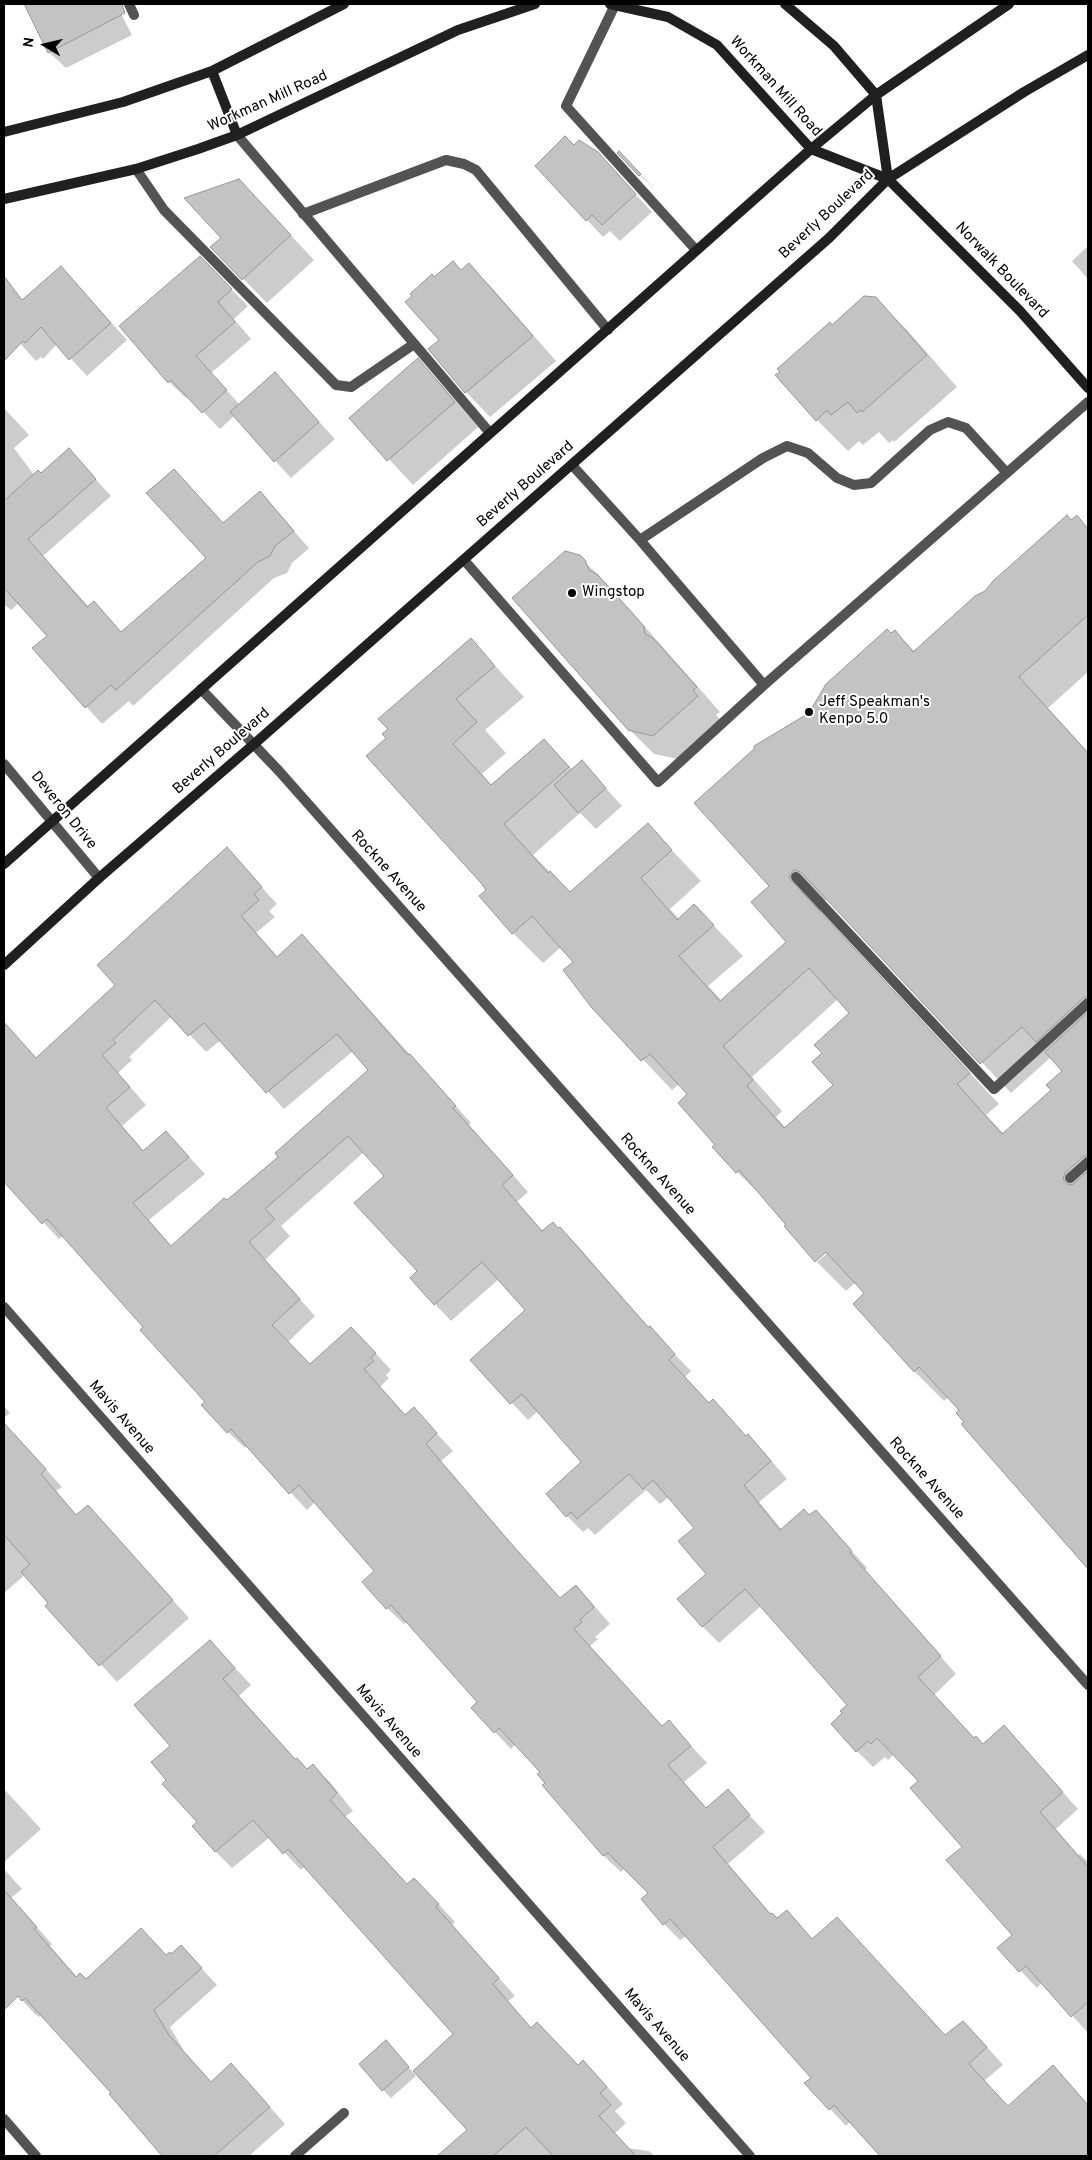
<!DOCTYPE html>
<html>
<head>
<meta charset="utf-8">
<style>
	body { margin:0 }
	#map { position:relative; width:1092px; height:2160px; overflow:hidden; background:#fff; font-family:Overpass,sans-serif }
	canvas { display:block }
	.frame { position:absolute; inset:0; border:5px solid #000; pointer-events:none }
	.north { position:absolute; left:20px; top:20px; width:50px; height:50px; -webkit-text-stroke:4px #fff; paint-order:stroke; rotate:279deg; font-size:14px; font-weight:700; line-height:20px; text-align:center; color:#000 }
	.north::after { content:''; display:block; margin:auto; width:18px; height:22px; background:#000; clip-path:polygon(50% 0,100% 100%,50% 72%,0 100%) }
</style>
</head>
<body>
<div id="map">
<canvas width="1092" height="2160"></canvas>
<div class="frame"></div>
<div class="north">N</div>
</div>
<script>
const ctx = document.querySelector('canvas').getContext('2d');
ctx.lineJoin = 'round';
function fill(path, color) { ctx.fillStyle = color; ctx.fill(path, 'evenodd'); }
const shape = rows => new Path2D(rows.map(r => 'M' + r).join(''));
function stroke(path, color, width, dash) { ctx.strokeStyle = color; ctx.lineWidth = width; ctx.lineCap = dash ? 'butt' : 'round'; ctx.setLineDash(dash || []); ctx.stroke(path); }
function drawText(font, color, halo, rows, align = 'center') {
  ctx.font = font + ' Overpass,sans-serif'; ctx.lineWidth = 4; ctx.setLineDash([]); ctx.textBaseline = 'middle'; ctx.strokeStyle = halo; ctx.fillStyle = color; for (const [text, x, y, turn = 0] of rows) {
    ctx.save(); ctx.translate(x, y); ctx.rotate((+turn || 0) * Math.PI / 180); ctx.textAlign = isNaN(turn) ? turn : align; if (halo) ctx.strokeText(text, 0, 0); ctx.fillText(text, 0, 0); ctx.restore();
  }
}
const shadow = shape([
	[25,4,116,4,132,35,66,68,49,52],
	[574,147,597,153,652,212,620,241,610,231,603,237,587,220],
	[636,169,657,192,640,175],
	[239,180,314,260,267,303,212,247,223,238],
	[1088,246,1088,279,1072,261],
	[200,258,248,306,234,319,251,339,211,373,240,405,275,374,335,439,291,478,234,416,220,429,188,396,186,398,169,382],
	[469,265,493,289,556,361,490,417,466,392,430,350,440,340,414,296,434,279,461,272],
	[61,267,127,340,87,376,57,344,43,359,41,357,36,361,4,326,4,306,17,294,23,301],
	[875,298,907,330,957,387,894,442,893,440,889,443,879,432,863,445,859,441,848,451,817,420],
	[418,360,442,385,478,427,413,485,351,418],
	[4,408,29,435,14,448,34,475,41,475,69,450,111,496,43,556,89,607,94,603,122,633,207,558,174,470,224,524,260,493,309,548,292,563,287,573,274,578,133,706,129,701,102,724,34,648,48,636,19,603,11,610,4,604],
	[1076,517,1088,529,1088,672,1048,708,1088,752,1088,1566,963,1424,966,1422,961,1410,949,1397,944,1401,914,1371,866,1293,856,1282,846,1291,817,1262,832,1249,830,1247,816,1261,786,1227,788,1225,767,1201,737,1172,717,1145,689,1094,679,1084,672,1090,593,1007,574,962,561,947,543,963,513,933,487,890,388,738,471,640,524,697,485,730,506,753,482,774,492,786,544,741,573,770,582,762,622,806,596,829,580,813,533,855,571,893,648,825,701,881,670,909,679,919,694,905,743,956,708,986,722,1001,788,942,770,887,810,714,895,632,915,652],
	[828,900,1011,1093,1051,1057,1063,1071,1052,1090,1004,1134,986,1115,999,1104,821,913,819,906,822,901],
	[838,999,851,1014,835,1085,786,1128,776,1117,782,1111,752,1077],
	[579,556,609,586,720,712,716,715,722,721,678,759,654,754,629,729],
	[227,849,277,904,269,911,275,917,256,933,278,958,302,936,319,953,471,1123,469,1125,528,1192,517,1202,543,1232,560,1228,577,1245,649,1328,691,1371,685,1377,710,1404,713,1401,747,1437,764,1452,787,1479,759,1502,782,1530,816,1511,867,1568,865,1570,956,1674,934,1695,975,1739,983,1746,1004,1727,1078,1809,1056,1829,1078,1855,1080,1854,1088,1862,1088,2033,1042,1982,1037,1988,999,1948,1014,1935,963,1847,920,1781,894,1754,888,1760,885,1757,873,1767,857,1751,844,1714,848,1705,761,1606,719,1643,702,1626,708,1574,696,1528,669,1497,660,1504,646,1490,595,1535,588,1528,583,1532,567,1516,582,1462,538,1411,528,1420,472,1360,527,1310,499,1279,451,1321,435,1304,419,1271,386,1176,364,1152,281,1226,290,1236,265,1260,315,1316,288,1342,310,1366,368,1345,391,1370,386,1375,389,1378,380,1387,406,1416,414,1409,453,1451,441,1461,524,1558,561,1599,576,1587,592,1603,610,1624,595,1637,598,1639,590,1646,663,1727,669,1722,707,1763,684,1782,707,1809,727,1791,765,1832,728,1864,772,1915,777,1920,787,1912,813,1940,946,2036,980,2039,1003,2065,984,2081,1008,2107,1060,2091,1088,2123,1088,2156,884,2156,864,2132,851,2121,846,2126,806,2083,813,2078,686,1936,680,1940,664,1924,650,1893,625,1868,621,1872,604,1856,544,1785,547,1784,542,1772,516,1744,511,1749,495,1732,479,1702,407,1622,404,1624,387,1608,376,1571,315,1502,307,1510,247,1446,245,1448,228,1432,203,1405,207,1402,144,1327,63,1236,59,1239,4,1180,4,1168,9,1164,4,1159,4,1040,12,1032,37,1059,116,985],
	[172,1016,206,1052,221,1040,284,1109,353,1051,369,1070,280,1157,172,1247,149,1220,205,1174,166,1132,144,1151,122,1126,146,1105,118,1073,132,1060,129,1057],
	[4,1406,10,1413,4,1418],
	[4,1423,62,1487,56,1491,77,1516,88,1506,189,1618,117,1682,47,1606,50,1603,25,1575,4,1593],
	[210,1641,251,1685,239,1696,296,1760,307,1770,313,1766,330,1782,353,1811,345,1817,408,1885,431,1896,455,1922,452,1925,515,1996,508,2001,532,2029,578,2066,600,2079,623,2104,615,2111,626,2123,614,2134,627,2148,649,2151,655,2156,450,2156,445,2151,469,2130,455,2034,305,1866,301,1870,270,1837,232,1868,215,1851,198,1822,168,1780,171,1746],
	[4,1789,41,1829,4,1862],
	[4,1869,22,1889,11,1898,52,1944,50,1946,77,1977,86,1980,141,1929,167,1956,171,1955,181,1946,217,1985,170,2027,185,2053,212,2083,248,2082,285,2124,249,2156,164,2156,146,2136,113,2093,42,2015,39,2017,35,2014,4,1981],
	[394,2050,416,2076,391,2098,383,2090]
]);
const building = shape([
	[24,4,122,4,125,13,48,53,24,4],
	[565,136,574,145,579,140,598,152,636,194,602,225,592,215,586,221,535,166,565,136],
	[619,151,641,174,639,176,617,153,619,151],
	[239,179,291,235,242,280,210,247,221,238,184,198,239,179],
	[200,256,232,289,218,302,235,322,196,356,227,390,202,413,171,380,168,383,119,326,200,256],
	[453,261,461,270,469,263,533,336,465,393,428,349,439,340,405,302,412,296,410,294,432,274,434,277,453,261],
	[61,266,111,323,69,360,41,327,25,343,23,341,4,361,4,276,22,300,61,266],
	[864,296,876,297,927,355,862,412,861,410,857,413,848,402,831,415,827,410,816,421,775,375,780,372,777,369,830,322,832,325,864,296],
	[418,358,455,402,387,461,349,418,418,358],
	[275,372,319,422,274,462,230,412,275,372],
	[69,448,96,479,28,539,87,607,94,601,121,632,206,558,146,493,174,469,223,523,260,491,294,531,275,546,270,556,258,562,116,690,111,685,85,708,32,648,47,636,4,588,4,501,38,470,41,473,69,448],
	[1067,515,1071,520,1077,515,1088,529,1088,615,1019,677,1088,753,1088,996,1083,998,1036,1042,1022,1027,980,1064,801,872,794,870,790,875,789,878,970,1073,957,1084,1002,1134,1051,1090,1046,1085,1062,1071,1045,1052,1088,1012,1088,1155,1083,1157,1065,1173,1063,1179,1067,1184,1072,1185,1088,1171,1088,1569,961,1424,964,1422,956,1413,959,1410,919,1367,914,1372,853,1304,864,1293,826,1252,815,1262,784,1226,786,1225,739,1170,736,1173,712,1147,715,1145,678,1103,687,1094,650,1054,641,1061,592,1008,563,970,573,962,532,916,512,934,479,896,486,890,481,883,366,756,386,738,382,734,388,729,378,719,471,638,495,666,456,699,477,722,453,744,491,785,544,739,569,767,504,824,548,873,550,871,570,892,648,823,672,850,641,878,677,920,694,904,714,925,679,956,720,1001,786,942,751,902,769,886,694,803,754,749,754,746,809,713,826,684,887,629,891,633,895,630,913,652,975,596,985,591,993,581,1067,515],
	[809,968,849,1013,814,1045,822,1053,812,1062,833,1085,784,1128,747,1086,753,1080,723,1046,809,968],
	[565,551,580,555,585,560,589,570,597,574,644,626,645,634,653,638,697,687,693,690,698,696,653,736,628,730,512,598,565,551],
	[582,760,606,788,578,813,554,785,582,760],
	[227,847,262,887,254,894,259,900,241,916,277,957,302,934,408,1055,410,1054,456,1106,453,1108,513,1175,502,1185,542,1231,553,1222,558,1228,560,1227,648,1327,650,1326,675,1354,669,1360,709,1403,713,1399,746,1436,748,1434,771,1461,744,1485,780,1530,804,1509,809,1515,816,1510,852,1551,850,1553,941,1656,918,1677,974,1738,976,1736,983,1744,1004,1725,1063,1792,1040,1812,1088,1867,1088,2002,1071,2017,1026,1966,1019,1972,997,1948,1012,1935,946,1860,962,1847,910,1788,918,1781,877,1738,871,1744,868,1741,856,1752,831,1724,842,1713,840,1711,847,1705,745,1589,702,1627,677,1599,706,1574,678,1541,694,1528,653,1480,643,1489,629,1474,577,1519,571,1512,566,1517,546,1494,581,1462,522,1394,510,1404,470,1360,525,1310,482,1262,434,1305,410,1278,417,1271,354,1203,384,1176,348,1136,265,1209,275,1219,249,1242,300,1299,272,1325,310,1364,351,1327,376,1353,371,1358,374,1361,364,1369,405,1415,414,1407,437,1433,426,1444,507,1539,560,1598,576,1585,594,1607,580,1620,582,1622,574,1629,662,1726,669,1720,691,1746,668,1765,706,1808,728,1789,750,1815,713,1847,770,1914,772,1913,777,1918,787,1910,812,1939,837,1917,945,2035,963,2021,987,2047,969,2064,1008,2106,1053,2065,1088,2105,1088,2156,880,2156,834,2105,829,2110,804,2083,811,2078,680,1930,670,1919,663,1925,641,1899,648,1893,608,1853,603,1856,542,1785,545,1783,537,1774,540,1772,499,1728,494,1733,471,1708,477,1702,391,1605,386,1609,362,1582,374,1571,299,1485,289,1494,231,1429,227,1433,201,1405,205,1402,140,1330,143,1327,47,1219,42,1224,4,1182,4,1022,36,1058,115,985,97,965,227,847],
	[155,1000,188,1036,204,1023,266,1093,337,1034,368,1070,275,1153,278,1157,227,1200,224,1198,171,1246,133,1203,189,1157,166,1131,143,1151,106,1108,130,1087,102,1055,116,1043,113,1040,155,1000],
	[4,1423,46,1469,41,1474,76,1515,88,1505,173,1600,99,1666,45,1606,48,1603,21,1572,30,1564,4,1535,4,1423],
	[210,1640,235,1668,223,1679,295,1759,297,1758,307,1769,313,1764,337,1793,330,1800,407,1884,414,1878,439,1904,436,1907,499,1978,493,1984,531,2028,537,2022,578,2065,583,2060,607,2087,600,2093,611,2105,599,2116,636,2156,553,2156,526,2127,493,2156,437,2156,467,2130,413,2071,453,2034,288,1849,283,1854,253,1820,215,1852,192,1826,197,1822,162,1784,166,1780,151,1762,170,1746,134,1705,210,1640],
	[4,1890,37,1927,34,1929,76,1977,80,1973,86,1979,141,1928,166,1955,170,1952,171,1954,181,1945,202,1968,154,2010,169,2035,211,2082,231,2063,270,2107,214,2156,162,2156,109,2094,111,2093,25,1998,22,2001,18,1996,4,2010,4,1890],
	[386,2040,409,2067,382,2091,359,2064,386,2040]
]);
const lane = shape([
	[615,5,566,106,696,250],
	[237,135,490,433],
	[136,169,164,210,336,385,351,387,414,344],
	[303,214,446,160,464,164,476,170,608,330],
	[572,465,640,540,764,685],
	[640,540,763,458,787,446,808,453,837,478,854,485,871,483,930,430,948,422,966,428,1007,473],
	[464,560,658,782,764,685,1088,402],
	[796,877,994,1089,1088,1003],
	[1070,1178,1088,1162]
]);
const street = shape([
	[129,4,134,15],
	[201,689,279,771,1088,1685],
	[4,764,99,878],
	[4,1307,750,2156],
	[4,2119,36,2156],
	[295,2156,344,2113]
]);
const secondary = shape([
	[610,4,668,17,717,45,811,149,888,179,1020,311,1088,388],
	[785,4,834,46,876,95,888,179],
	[212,71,237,135],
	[4,132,123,102,212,71,344,4],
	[4,199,136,169,198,149,237,135,458,30,535,4],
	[4,864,811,149,876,95,1009,4],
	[4,965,99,878,253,745,829,238,888,179,1024,92,1088,55]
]);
const markers = [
	[572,593,5,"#000"],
	[809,712,5,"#000"]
];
const streetNames = [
	["Workman Mill Road",775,87,48],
	["Workman Mill Road",268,102,-24],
	["Beverly Boulevard",827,215,-43],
	["Norwalk Boulevard",1001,271,46],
	["Beverly Boulevard",526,485,-41],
	["Beverly Boulevard",222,752,-41],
	["Deveron Drive",63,811,51],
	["Rockne Avenue",388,872,48],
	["Rockne Avenue",657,1175,48],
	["Mavis Avenue",121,1418,49],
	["Rockne Avenue",926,1479,48],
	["Mavis Avenue",388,1722,49],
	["Mavis Avenue",656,2026,49]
];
const poiNames = [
	["Wingstop",582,593],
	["Jeff Speakman's",819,703],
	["Kenpo 5.0",819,720]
];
fill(shadow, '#0003');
fill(building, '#c3c3c3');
stroke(building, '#979797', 1);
stroke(lane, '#535353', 10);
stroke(street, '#535353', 10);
stroke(secondary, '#202020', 10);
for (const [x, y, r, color] of markers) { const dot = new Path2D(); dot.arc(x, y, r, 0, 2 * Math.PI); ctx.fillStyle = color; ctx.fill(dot); stroke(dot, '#fff', 2); }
drawText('15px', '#000', '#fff', streetNames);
drawText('15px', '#000', '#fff', poiNames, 'left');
</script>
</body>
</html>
